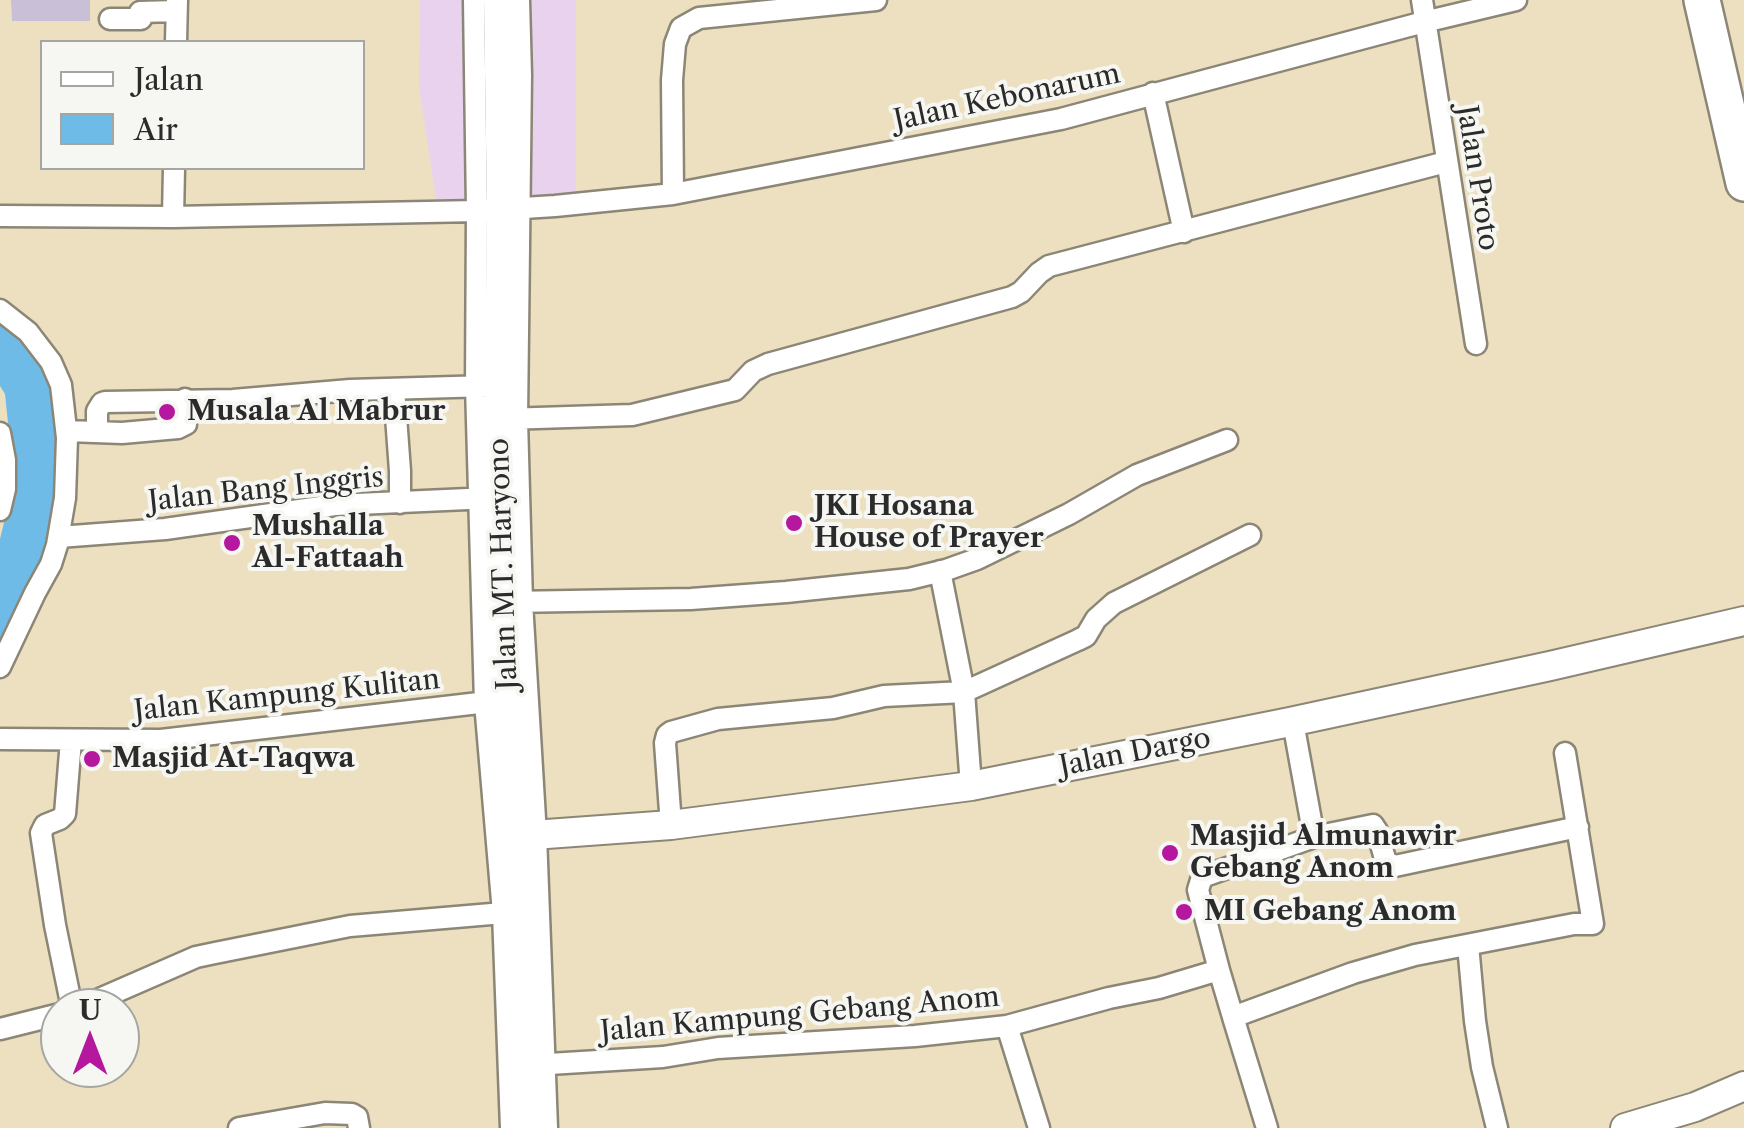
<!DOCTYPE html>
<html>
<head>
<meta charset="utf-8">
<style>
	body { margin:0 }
	#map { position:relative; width:1744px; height:1128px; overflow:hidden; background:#ede0c0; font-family:"Libre Caslon Text",serif }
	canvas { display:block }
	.legend { position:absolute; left:40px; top:40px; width:325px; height:130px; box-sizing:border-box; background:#f6f6f2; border:2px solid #a5a5a2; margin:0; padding:12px 18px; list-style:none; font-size:30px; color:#2b2b2b }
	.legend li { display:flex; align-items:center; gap:20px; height:50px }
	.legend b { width:50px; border:2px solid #a5a5a2 }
	.north { position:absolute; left:40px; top:988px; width:100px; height:100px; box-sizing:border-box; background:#f6f6f2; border:2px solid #a5a5a2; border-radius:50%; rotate:0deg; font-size:28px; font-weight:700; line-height:40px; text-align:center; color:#2b2b2b }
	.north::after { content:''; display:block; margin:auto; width:35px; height:45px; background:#b5179e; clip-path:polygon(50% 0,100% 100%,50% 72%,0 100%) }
</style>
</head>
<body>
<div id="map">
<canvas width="1744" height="1128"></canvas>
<ul class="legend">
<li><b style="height:12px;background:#fff"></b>Jalan</li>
<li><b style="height:28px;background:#6ebbe8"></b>Air</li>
</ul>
<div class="north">U</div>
</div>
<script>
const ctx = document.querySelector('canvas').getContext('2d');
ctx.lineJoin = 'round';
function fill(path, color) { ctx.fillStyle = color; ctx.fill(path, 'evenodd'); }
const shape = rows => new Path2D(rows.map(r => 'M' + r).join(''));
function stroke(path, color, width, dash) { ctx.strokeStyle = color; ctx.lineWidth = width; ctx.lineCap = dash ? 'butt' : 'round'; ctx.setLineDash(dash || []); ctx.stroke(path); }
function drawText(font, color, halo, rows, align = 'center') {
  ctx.font = font + ' "Libre Caslon Text",serif'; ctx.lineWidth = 8; ctx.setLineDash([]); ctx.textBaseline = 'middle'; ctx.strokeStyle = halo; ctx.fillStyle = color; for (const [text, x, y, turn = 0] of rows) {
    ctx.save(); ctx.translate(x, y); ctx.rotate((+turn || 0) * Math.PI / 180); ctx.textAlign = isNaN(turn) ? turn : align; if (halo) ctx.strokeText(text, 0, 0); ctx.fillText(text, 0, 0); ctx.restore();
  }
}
const built = shape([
	[420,0,576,0,576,201,437,205,419,88]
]);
const industrial = shape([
	[11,0,90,0,90,21,12,21]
]);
const water = shape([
	[0,312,60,386,60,524,0,662,0,539,14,481,5,394,0,386]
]);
const street = shape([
	[474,0,477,211,476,386,485,703,503,913,511,1128],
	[519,0,521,75,517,419,522,602,536,835,547,1128],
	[1422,0,1476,344],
	[110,19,141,19,140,12,176,11],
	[176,42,177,0],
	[1153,93,1184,232],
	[673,194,672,80,675,44,681,28,699,18,876,0],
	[0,216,173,217,477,211,555,206,673,194,1061,119,1424,22,1516,0],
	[173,217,174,168],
	[0,310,28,332,51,362,61,385,67,438,65,498,57,545,51,564,35,593,0,667],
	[394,389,400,471,400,503],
	[505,419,632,415,735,390,753,371,768,364,1012,297,1021,292,1039,273,1049,266,1446,162],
	[67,431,122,433,178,428,186,424,185,399],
	[97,432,97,411,102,403,105,402,233,400,350,390,488,386],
	[0,433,5,460,5,489,0,510],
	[59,537,165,529,335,505,490,498],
	[940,571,964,692,971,786],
	[510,602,691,599,786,592,909,579,946,570,977,559,1069,514,1137,475,1227,440],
	[0,739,161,740,496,701],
	[71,740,65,814,60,819,45,825,41,833,55,925,72,1008],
	[671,825,665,743,667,735,671,732,718,719,833,708,884,696,964,692,1078,640,1086,636,1096,619,1114,603,1250,535],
	[1314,837,1373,825,1377,831,1386,862,1395,866,1578,827],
	[1468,945,1475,1021,1482,1067,1497,1128],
	[1219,970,1233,1017,1353,973,1415,955,1574,924,1593,924,1565,753],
	[79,1008,196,957,215,953,350,926,515,912],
	[1233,1017,1267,1128],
	[1007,1026,1039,1128],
	[0,1029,60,1014],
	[533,1065,663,1057,718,1048,915,1036,1007,1026,1109,998,1159,988,1219,970,1198,890,1202,877,1314,837,1293,722],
	[239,1128,325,1113,352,1114,357,1117,359,1128]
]);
const secondary = shape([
	[519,836,671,825,971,786,1290,722,1550,666,1744,621],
	[1625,1128,1695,1107,1744,1086]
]);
const primary = shape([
	[499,0,502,209,500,386,502,603,519,836,530,1128]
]);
const highway = shape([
	[1702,0,1744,183]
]);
const markers = [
	[167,412,10,"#b5179e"],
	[794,523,10,"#b5179e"],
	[232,543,10,"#b5179e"],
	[92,759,10,"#b5179e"],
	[1170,853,10,"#b5179e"],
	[1184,912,10,"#b5179e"]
];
const streetNames = [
	["Jalan Kebonarum",1007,98,-12],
	["Jalan Proto",1477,178,81],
	["Jalan Bang Inggris",266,490,-6],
	["Jalan MT. Haryono",504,564,-92],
	["Jalan Kampung Kulitan",287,696,-6],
	["Jalan Dargo",1135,753,-11],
	["Jalan Kampung Gebang Anom",800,1015,-5]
];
const poiNames = [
	["Musala Al Mabrur",187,412],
	["JKI Hosana",814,507],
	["House of Prayer",814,539],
	["Mushalla",252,527],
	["Al-Fattaah",252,559],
	["Masjid At-Taqwa",112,759],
	["Masjid Almunawir",1190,837],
	["Gebang Anom",1190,869],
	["MI Gebang Anom",1204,912]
];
fill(built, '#e8d2ee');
fill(industrial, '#c9bfd7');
fill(water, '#6ebbe8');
stroke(street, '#8c8676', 25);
stroke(secondary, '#8c8676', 32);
stroke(primary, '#8c8676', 35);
stroke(highway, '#8c8676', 40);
stroke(street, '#fff', 20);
stroke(secondary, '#fff', 28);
stroke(primary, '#fff', 30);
stroke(highway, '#fff', 35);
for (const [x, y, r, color] of markers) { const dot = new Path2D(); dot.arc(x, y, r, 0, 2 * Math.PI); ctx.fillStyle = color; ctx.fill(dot); stroke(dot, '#f6f6f2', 4); }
drawText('28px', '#2b2b2b', '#f6f6f2', streetNames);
drawText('bold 28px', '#2b2b2b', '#f6f6f2', poiNames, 'left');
</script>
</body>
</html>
